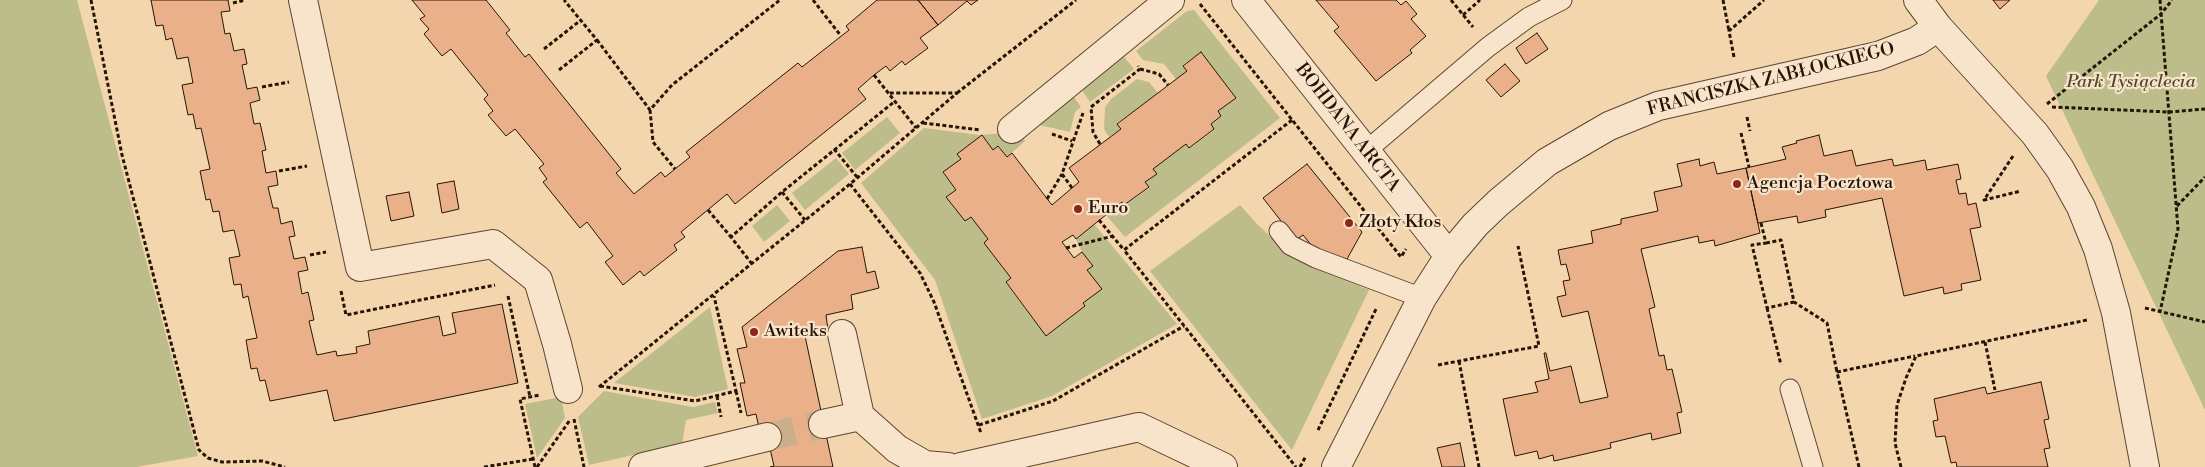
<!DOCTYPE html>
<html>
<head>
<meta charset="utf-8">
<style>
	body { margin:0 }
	canvas { display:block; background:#f4d6ae }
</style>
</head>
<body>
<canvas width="2205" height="467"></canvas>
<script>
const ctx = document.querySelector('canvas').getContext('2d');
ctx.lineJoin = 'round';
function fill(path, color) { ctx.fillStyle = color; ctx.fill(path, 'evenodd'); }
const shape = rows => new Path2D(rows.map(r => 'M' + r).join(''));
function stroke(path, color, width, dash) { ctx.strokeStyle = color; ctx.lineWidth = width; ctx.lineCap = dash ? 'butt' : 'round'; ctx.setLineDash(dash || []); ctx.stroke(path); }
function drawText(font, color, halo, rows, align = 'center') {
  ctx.font = font + ' "Libre Bodoni",serif'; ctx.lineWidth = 4.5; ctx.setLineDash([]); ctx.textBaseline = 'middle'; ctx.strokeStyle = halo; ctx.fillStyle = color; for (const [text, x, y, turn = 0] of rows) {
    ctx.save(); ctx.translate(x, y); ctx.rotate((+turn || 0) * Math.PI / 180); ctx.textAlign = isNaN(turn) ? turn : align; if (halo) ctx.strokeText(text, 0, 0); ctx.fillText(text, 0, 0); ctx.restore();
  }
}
const green = shape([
	[0,0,77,0,198,456,137,467,0,467],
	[2099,0,2205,0,2205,410,2046,76],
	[1194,10,1280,118,1125,237,1106,215,1122,202,1125,205,1149,188,1145,182,1156,174,1153,169,1186,144,1190,148,1214,130,1211,124,1221,116,1218,111,1235,98,1201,52,1183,65,1187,71,1176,79,1164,64,1143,60,1136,51,1187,11],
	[1122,54,1134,69,1090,102,1079,86],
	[1137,79,1149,82,1158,93,1117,123,1121,129,1109,137,1104,129,1105,107,1111,99],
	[1070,92,1081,107,1075,112,1070,132,1039,125,1040,118],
	[887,117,900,133,855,170,842,153],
	[924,128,979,135,1022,132,1025,141,1007,157,999,146,993,150,982,135,958,154,961,159,943,173,956,190,946,197,965,221,971,217,988,239,984,243,1011,278,1006,283,1046,336,1085,306,1083,303,1101,289,1087,270,1092,266,1082,252,1076,239,1094,224,1177,324,1052,396,982,419,935,280,861,183],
	[836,158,849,174,805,210,792,193],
	[777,205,790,221,764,242,752,226],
	[1240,205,1257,224,1295,259,1369,290,1292,450,1150,271],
	[710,307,728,389,695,397,614,383],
	[604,391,693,407,715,402,718,413,686,420,682,444,589,465,578,417],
	[561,397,565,418,537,458,525,404]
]);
const building = shape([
	[151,0,228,0,230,11,221,12,225,34,230,33,234,51,244,49,247,64,242,65,247,89,257,87,260,100,250,103,254,124,260,123,266,150,262,151,266,173,276,171,278,185,268,187,273,208,278,208,281,224,292,221,295,236,289,237,294,259,305,257,308,270,298,272,302,294,308,292,314,320,309,321,317,355,336,351,337,356,357,353,356,347,370,344,368,331,439,316,443,336,456,333,452,313,502,304,518,383,334,421,327,390,270,401,265,380,260,381,257,368,251,369,246,340,257,338,248,296,243,298,241,284,234,285,229,258,240,256,234,230,223,232,219,211,213,212,210,199,206,200,200,171,210,169,201,128,196,129,193,114,188,115,182,85,193,83,188,57,177,59,172,38,166,40,163,25,156,26,151,0],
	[412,0,486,0,510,30,506,33,525,57,529,54,621,169,616,173,634,194,661,172,665,177,690,157,686,152,798,63,802,67,849,30,846,26,877,0,918,0,938,25,920,38,928,48,905,65,902,61,890,71,886,66,874,75,858,89,866,99,735,204,727,194,681,232,685,237,674,245,677,250,644,276,640,271,623,285,605,262,613,256,587,222,580,228,543,182,547,179,539,168,544,164,515,129,506,136,488,115,493,111,484,99,488,95,451,49,442,56,424,34,429,29,420,19,425,16,412,0],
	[918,0,978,0,971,5,967,1,938,25,918,0],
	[1316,0,1396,0,1401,5,1406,1,1417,14,1411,19,1426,36,1410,50,1412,53,1376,81,1334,31,1339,27,1316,0],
	[1993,0,2010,0,2000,9,1993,0],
	[1537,33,1548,49,1526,64,1516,48,1537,33],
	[1201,52,1236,98,1218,111,1221,116,1211,124,1214,129,1189,148,1186,144,1153,169,1157,174,1145,182,1149,187,1124,205,1122,202,1076,239,1073,235,1062,242,1074,258,1082,252,1093,266,1087,270,1102,289,1083,303,1085,306,1046,336,1006,282,1011,278,984,243,988,239,971,217,965,221,946,197,956,190,943,172,961,159,957,154,982,135,993,150,998,146,1007,157,1012,153,1052,205,1079,182,1069,168,1121,129,1117,124,1187,71,1183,66,1201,52],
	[1505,64,1520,81,1501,97,1486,80,1505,64],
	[1819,135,1824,156,1852,150,1856,166,1892,159,1894,166,1925,160,1927,170,1958,164,1961,179,1956,180,1959,194,1966,193,1968,205,1976,203,1981,227,1970,229,1981,280,1961,284,1962,290,1944,294,1943,287,1904,296,1882,198,1825,210,1826,217,1798,223,1797,216,1758,223,1746,168,1786,159,1782,147,1797,143,1796,141,1819,135],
	[1699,159,1700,166,1714,162,1717,174,1746,168,1760,233,1715,246,1714,240,1699,243,1698,236,1641,249,1655,307,1649,309,1659,356,1664,355,1667,370,1672,369,1682,412,1677,413,1681,433,1652,440,1651,433,1610,443,1611,448,1554,461,1553,455,1539,459,1537,451,1515,456,1503,399,1538,392,1535,382,1549,379,1544,353,1546,353,1550,371,1571,366,1580,403,1608,397,1588,311,1562,317,1557,297,1566,295,1563,281,1570,280,1566,264,1561,265,1558,250,1593,243,1591,231,1621,224,1621,219,1658,211,1654,192,1682,186,1677,164,1699,159],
	[1307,164,1362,232,1347,259,1316,251,1303,235,1296,240,1263,198,1307,164],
	[454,181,459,209,442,213,437,184,454,181],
	[409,192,414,216,391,221,386,196,409,192],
	[862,247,867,273,875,271,879,288,851,295,853,309,826,315,828,330,805,336,833,467,770,467,774,466,765,427,759,428,756,414,747,416,740,383,745,383,737,349,747,347,742,327,838,251,862,247],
	[2041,382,2049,419,2044,420,2050,448,2044,449,2048,467,1957,467,1956,462,1951,463,1945,436,1936,437,1933,421,1938,420,1934,399,1985,387,1987,394,2041,382],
	[1460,443,1465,467,1442,467,1437,448,1460,443]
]);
const streetTunnel = shape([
	[767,437,823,424]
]);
const path = shape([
	[91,0,122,155,199,450,208,458,222,462,262,461,285,467],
	[813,0,841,36],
	[1451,0,1473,27],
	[1723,0,1729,31],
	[2160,0,2178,229,2160,312],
	[233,3,245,0],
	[1200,4,1401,257,1406,249],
	[1463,15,1480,0],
	[597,40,650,110,672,85,780,0],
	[544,49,581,20],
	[1734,57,1729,31,1764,0],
	[1140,69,1159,74,1168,85],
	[559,70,597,40,564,0],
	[874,75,916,128],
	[262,87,289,82],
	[957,93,1076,0],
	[2047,104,2161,14,2172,0],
	[2052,107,2169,112,2205,109],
	[650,110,653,142,675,169],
	[1747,117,1750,131],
	[1292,120,1124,250,1296,467],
	[923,123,981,130],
	[1741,133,1749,167],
	[1052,134,1072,141],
	[1100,144,1093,132,1091,107,1140,69,1138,66],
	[834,149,857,177],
	[2013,156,1984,200,2021,191],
	[279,171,307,166],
	[850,184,920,273,934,302,981,433],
	[1072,188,1062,174,1083,113],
	[782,192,805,220],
	[1047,199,1062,174],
	[2177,206,2205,177],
	[708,210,731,237],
	[1099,220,1124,250],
	[1761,223,1766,243,1752,245,1767,308,1794,302],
	[1766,243,1781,240,1794,302,1827,323,1837,372],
	[1066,248,1113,236],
	[310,255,326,252],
	[752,264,731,237,782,192,894,102],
	[341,291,346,315,495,285],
	[508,296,530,397],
	[1767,308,1781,365],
	[2145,308,2205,322],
	[1985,342,1995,390],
	[1459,361,1479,467],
	[1438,365,1539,346,1518,246],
	[600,386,695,401,736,391,714,296],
	[599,387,850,184,957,93,887,93],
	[736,391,741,413],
	[717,396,721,417],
	[574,419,584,467],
	[979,425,1053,401,1184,326],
	[1318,430,1377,307],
	[484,467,533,459],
	[535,467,520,399,540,395],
	[537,467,570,420],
	[1300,467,1306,456],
	[1859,467,1837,372,1915,356],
	[1901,467,1895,443,1897,405,1906,378,1916,356,2087,320]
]);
const lane = shape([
	[1366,151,1488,47,1529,17,1562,0],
	[1279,231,1290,245,1316,258,1422,298],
	[1790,389,1813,467]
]);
const street = shape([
	[303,0,360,267,493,244,538,280,557,344,568,389],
	[1246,0,1449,256],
	[1918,0,1938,27,2035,134,2060,169,2081,207,2098,249,2116,313,2145,467],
	[1012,129,1170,0],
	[842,334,860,416],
	[823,424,860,416,897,449,925,465,948,467],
	[643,467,767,437],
	[961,467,1139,427,1223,467],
	[1336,467,1422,298,1449,256,1475,225,1498,203,1547,162,1609,126,1658,106,1878,56,1917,41,1938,27]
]);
const markers = [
	[1737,184,5,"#8f2418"],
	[1078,209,5,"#8f2418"],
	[1349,223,5,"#8f2418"],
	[754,332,5,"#8f2418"]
];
const streetNames = [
	["FRANCISZKA ZABŁOCKIEGO",1771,80,-14],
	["BOHDANA ARCTA",1347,128,52]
];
const parkNames = [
	["Park Tysiąclecia",2131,83]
];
const poiNames = [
	["Agencja Pocztowa",1747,184],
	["Euro",1088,209],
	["Złoty Kłos",1359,223],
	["Awiteks",764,332]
];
fill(green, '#bcbd8a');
fill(building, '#e9b089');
stroke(building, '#261507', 1);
stroke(streetTunnel, '#cbaf8d', 28, [28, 14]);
stroke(lane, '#5a4531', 21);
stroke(street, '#5a4531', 30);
stroke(path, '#261507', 3, [4, 2.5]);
stroke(lane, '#f8e4ca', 19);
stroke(street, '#f8e4ca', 28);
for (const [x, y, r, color] of markers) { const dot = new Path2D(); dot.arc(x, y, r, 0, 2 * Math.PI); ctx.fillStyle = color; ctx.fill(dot); stroke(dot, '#f8e4ca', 2); }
drawText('18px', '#261507', '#f8e4ca', streetNames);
drawText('italic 18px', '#53472e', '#f8e4ca', parkNames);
drawText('18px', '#261507', '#f8e4ca', poiNames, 'left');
</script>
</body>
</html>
